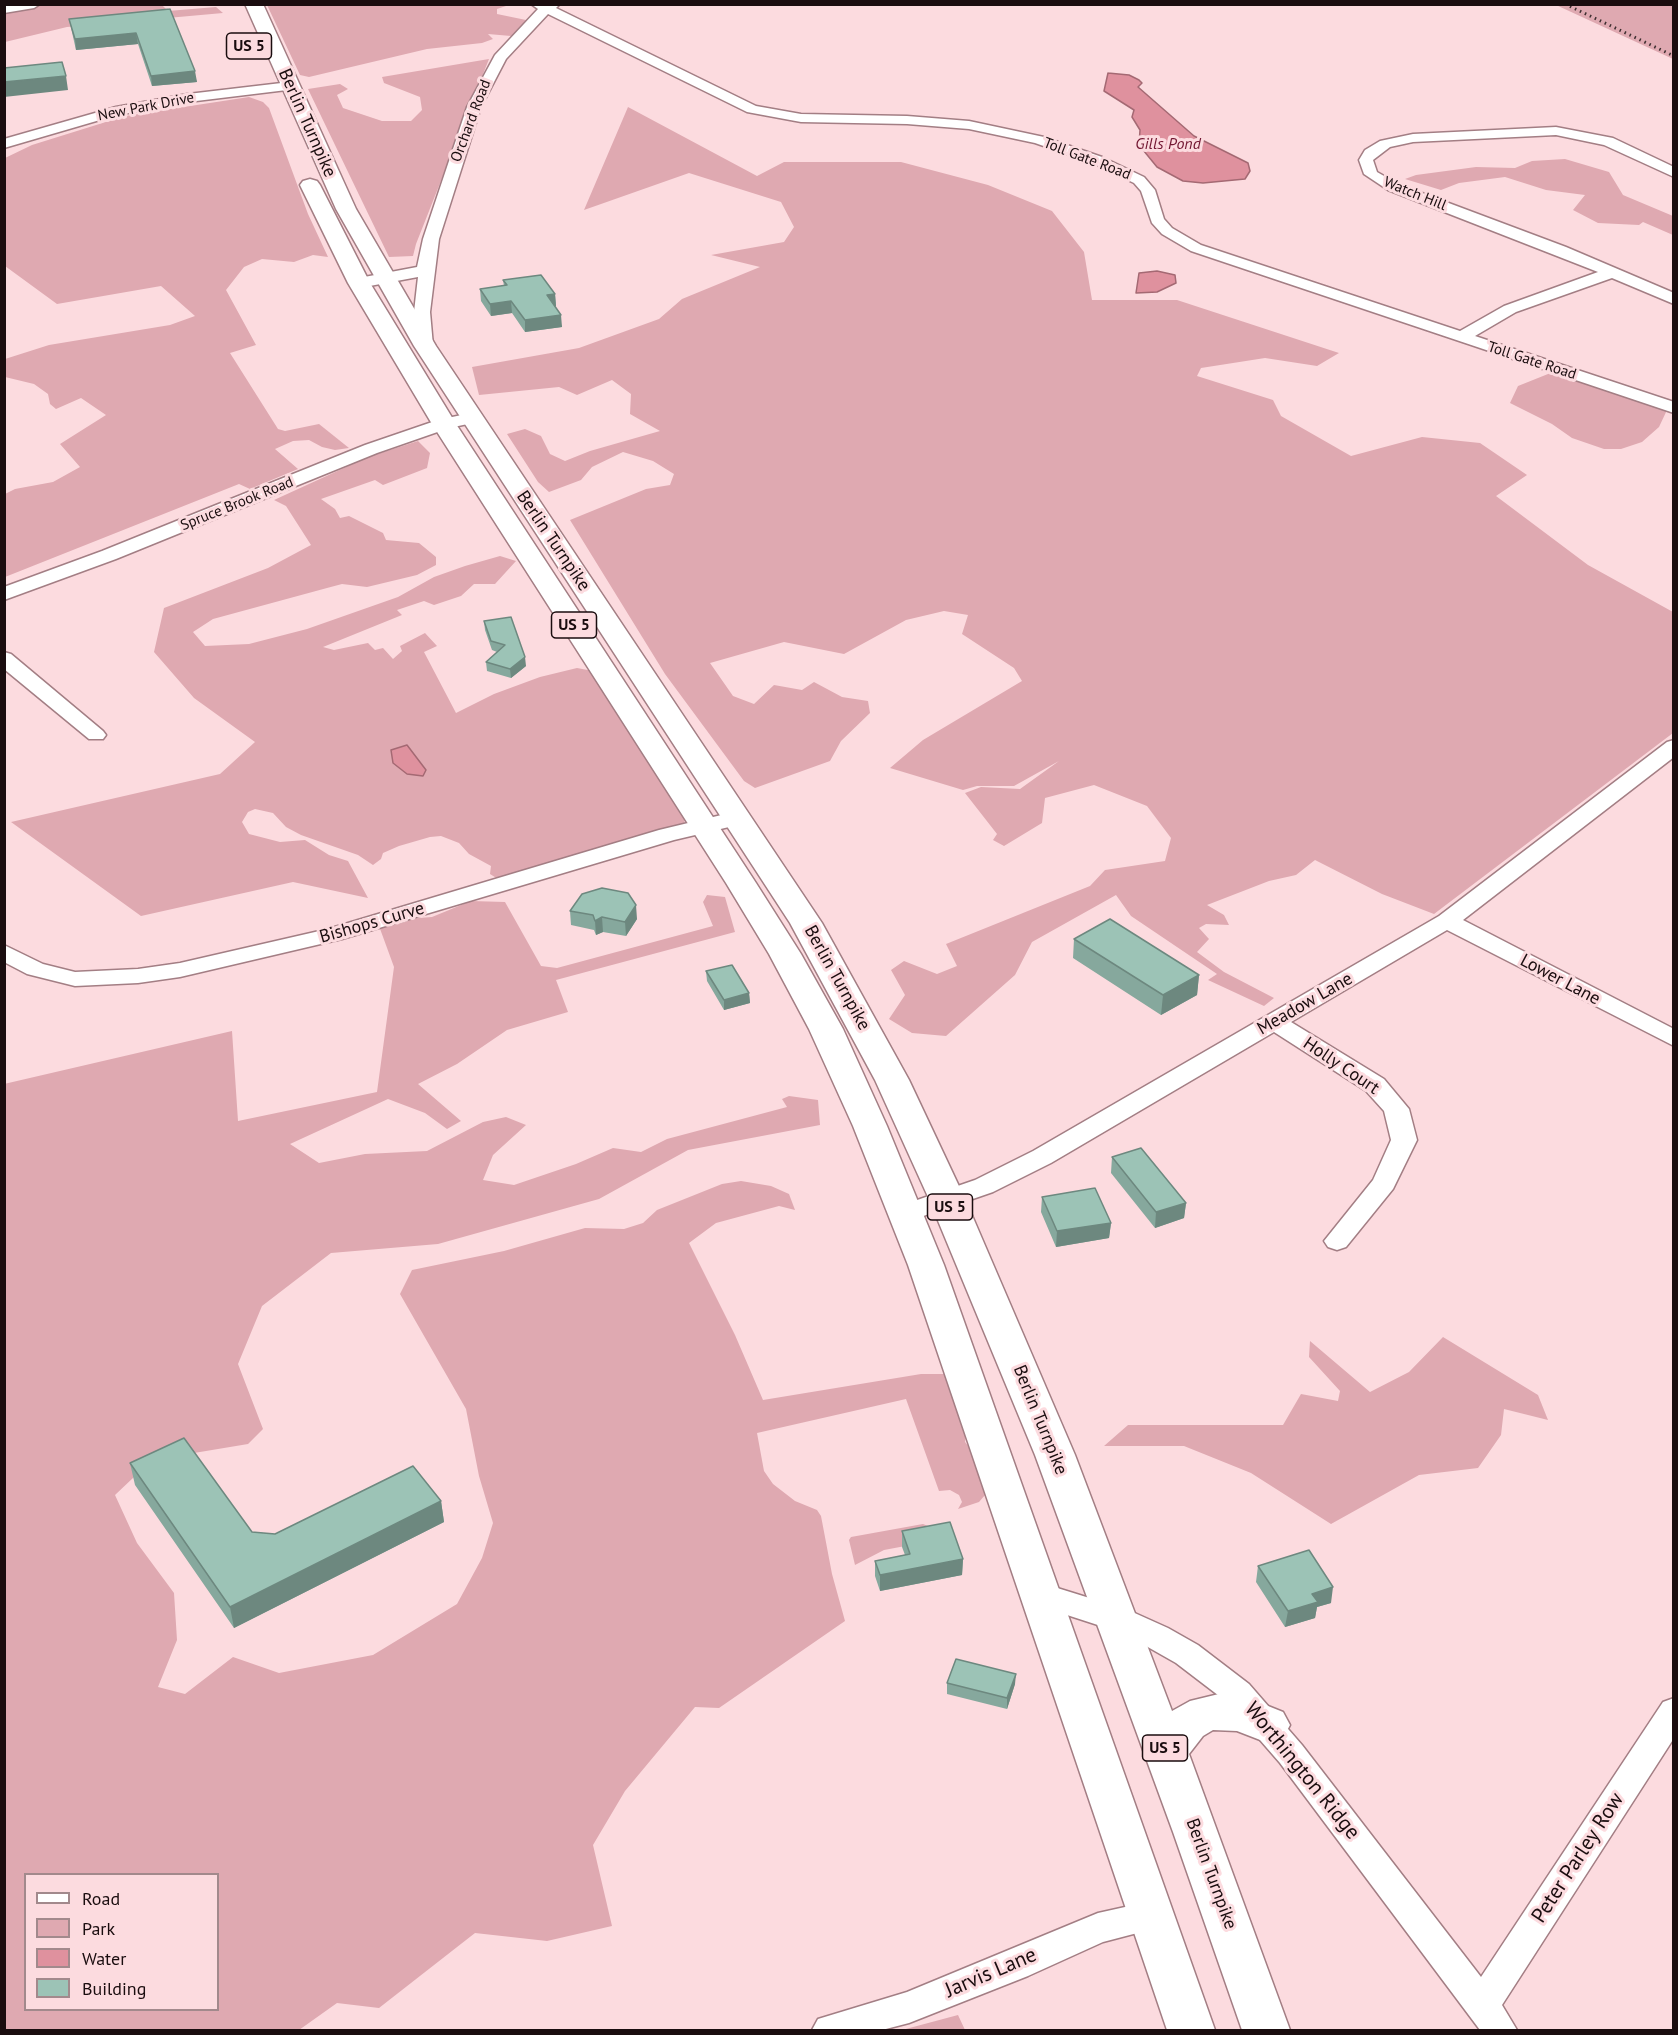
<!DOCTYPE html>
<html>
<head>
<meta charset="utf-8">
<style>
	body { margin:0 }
	#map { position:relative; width:1678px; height:2035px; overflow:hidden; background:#fcdbdf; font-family:"PT Sans",sans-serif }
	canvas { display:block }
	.frame { position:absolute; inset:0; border:6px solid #1a0d0f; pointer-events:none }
	.legend { position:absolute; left:24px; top:1873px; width:195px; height:138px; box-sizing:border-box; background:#fcdbdf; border:2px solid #a2898c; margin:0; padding:8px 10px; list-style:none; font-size:18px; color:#1a0d0f }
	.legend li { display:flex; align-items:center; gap:12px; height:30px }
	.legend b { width:30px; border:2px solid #a2898c }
</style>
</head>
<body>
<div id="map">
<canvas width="1678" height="2035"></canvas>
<div class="frame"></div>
<ul class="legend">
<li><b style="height:8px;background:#fff"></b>Road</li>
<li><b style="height:16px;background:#dfa9b1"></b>Park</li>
<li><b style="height:16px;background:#df919e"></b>Water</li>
<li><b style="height:16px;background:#9cc3b6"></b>Building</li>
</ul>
</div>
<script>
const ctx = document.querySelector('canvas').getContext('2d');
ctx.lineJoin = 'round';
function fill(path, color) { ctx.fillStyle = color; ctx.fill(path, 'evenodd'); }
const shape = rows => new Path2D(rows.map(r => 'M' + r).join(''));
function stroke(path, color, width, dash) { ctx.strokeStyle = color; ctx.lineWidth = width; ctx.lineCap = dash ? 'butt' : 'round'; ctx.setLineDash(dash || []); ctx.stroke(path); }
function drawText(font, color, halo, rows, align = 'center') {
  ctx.font = font + ' "PT Sans",sans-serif'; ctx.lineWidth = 6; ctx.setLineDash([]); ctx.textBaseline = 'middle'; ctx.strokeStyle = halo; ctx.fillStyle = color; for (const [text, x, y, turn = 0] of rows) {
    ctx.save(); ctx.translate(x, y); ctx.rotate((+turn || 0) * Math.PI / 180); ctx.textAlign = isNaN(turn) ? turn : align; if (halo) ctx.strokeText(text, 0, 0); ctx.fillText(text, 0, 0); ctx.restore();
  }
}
const green = shape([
	[46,4,161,4,168,11,216,7,223,13,67,27,5,42,4,11],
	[267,5,509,5,497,9,497,14,526,20,516,34,511,36,488,34,493,39,482,43,427,49,309,77,300,75],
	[1556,5,1673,5,1673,59],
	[489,59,416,244,413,256,389,257,308,89,340,84,348,89,337,95,343,108,382,121,411,121,422,110,420,97,384,83,382,77],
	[249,97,263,102,269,108,308,214,328,257,313,255,294,262,262,259,244,267,226,290,256,345,230,353,278,429,285,431,319,424,349,448,335,450,322,447,309,440,293,441,275,449,298,469,250,489,239,484,5,577,5,494,15,489,53,482,80,467,60,444,106,415,81,398,56,409,50,404,48,394,34,384,5,377,5,359,49,345,170,325,195,316,161,286,57,304,5,266,5,158,32,145,125,116],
	[628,107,757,176,784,162,901,162,988,185,1052,211,1084,252,1092,300,1177,300,1339,353,1317,366,1265,358,1201,368,1197,376,1273,400,1281,416,1351,456,1422,437,1480,443,1527,475,1496,496,1588,565,1673,612,1673,733,1434,914,1382,894,1315,860,1296,875,1269,881,1207,905,1224,915,1229,925,1206,924,1199,928,1209,939,1197,952,1224,972,1274,998,1264,1006,1208,980,1217,974,1131,916,1116,895,1032,942,1015,975,946,1036,912,1033,889,1019,905,995,891,970,904,961,937,974,957,966,946,944,1090,886,1105,870,1165,861,1171,838,1147,806,1094,785,1045,798,1042,823,1004,846,993,840,997,834,965,793,981,787,1020,789,1059,761,1014,786,977,786,963,790,890,768,923,740,1022,681,1014,668,962,634,968,615,944,611,906,620,844,654,784,642,710,663,733,696,754,704,774,685,802,690,814,682,842,697,868,701,870,713,841,741,830,761,755,788,744,781,665,674,570,520,646,489,670,485,674,474,653,461,623,452,592,467,581,480,549,492,538,482,507,434,525,429,541,436,550,454,565,461,590,451,660,431,630,414,631,394,612,380,577,395,559,387,479,395,472,367,579,348,659,319,682,299,760,267,711,255,784,242,794,227,781,202,689,173,584,210],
	[1565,159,1609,172,1623,195,1673,216,1673,235,1643,222,1639,225,1598,223,1573,210,1585,195,1546,190,1505,177,1459,183,1441,190,1405,179,1416,175,1476,167,1515,168,1532,161],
	[1553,372,1667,410,1659,427,1642,442,1621,449,1604,449,1572,438,1552,424,1510,403,1518,386],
	[418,441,430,453,427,468,383,485,375,480,321,499,335,509,340,518,349,516,383,533,386,540,419,543,436,557,436,565,417,575,367,587,342,584,327,588,213,619,193,632,205,646,249,644,307,629,398,597,434,577,465,566,500,556,516,561,495,584,474,584,461,596,434,605,424,601,397,610,402,615,323,647,334,650,368,643,375,650,383,648,393,659,402,651,400,646,425,633,437,646,424,652,456,713,494,694,540,677,577,668,593,671,685,819,684,824,498,879,490,874,491,866,469,854,459,843,441,836,430,837,399,846,383,853,381,859,373,865,358,855,301,835,286,827,273,813,255,809,248,812,242,822,249,834,280,842,305,840,329,855,348,861,368,898,293,882,141,916,11,822,220,774,255,742,194,698,154,652,164,608,268,568,311,545,286,506,274,500,368,457],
	[707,895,725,897,735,932,556,980,568,1012,507,1030,457,1064,418,1084,461,1121,447,1129,425,1113,388,1099,290,1144,319,1163,365,1154,427,1151,483,1122,506,1117,526,1125,493,1155,483,1180,514,1185,576,1164,613,1148,641,1152,667,1139,787,1107,782,1099,789,1096,818,1100,820,1125,688,1150,599,1199,438,1244,331,1253,262,1306,238,1364,263,1429,248,1444,152,1460,115,1495,137,1543,174,1593,177,1640,158,1687,185,1694,233,1657,279,1673,373,1655,457,1604,482,1558,493,1523,479,1476,466,1409,400,1294,412,1270,504,1251,585,1228,624,1229,643,1223,657,1210,722,1184,741,1181,771,1186,789,1194,795,1210,779,1206,716,1223,689,1243,735,1335,763,1400,921,1374,944,1374,951,1385,966,1432,965,1442,969,1447,985,1495,979,1502,958,1509,962,1502,959,1495,950,1490,939,1491,906,1399,757,1433,764,1471,773,1484,795,1501,817,1510,821,1516,832,1574,845,1621,719,1708,695,1707,625,1791,593,1845,612,1926,547,1941,475,1933,379,2008,337,2003,299,2030,5,2030,4,1084,232,1031,238,1121,377,1092,394,967,379,926,406,919,432,917,471,901,505,902,541,966,557,968,713,926,703,902],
	[26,1874,218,1874,218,2010,26,2010],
	[1443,1337,1538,1395,1548,1420,1504,1409,1501,1435,1478,1468,1419,1475,1331,1524,1251,1473,1184,1446,1104,1446,1128,1425,1283,1425,1301,1394,1338,1401,1340,1391,1309,1357,1310,1341,1370,1392,1409,1372],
	[923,1524,928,1526,932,1541,884,1550,855,1565,849,1540,851,1537],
	[958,2015,965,2030,902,2030]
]);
const water = shape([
	[1108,73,1129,75,1139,80,1142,83,1138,87,1194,136,1248,163,1250,171,1245,179,1203,183,1183,181,1157,167,1139,145,1140,130,1132,117,1134,110,1104,91,1108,73],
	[1157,271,1175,275,1176,283,1157,292,1136,293,1139,273,1157,271],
	[407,745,426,770,423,776,407,774,393,763,391,750,407,745]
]);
const minor = shape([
	[40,4,34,8,4,13,4,5,40,4],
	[531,4,560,4,556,8,756,106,801,114,907,116,969,121,1044,137,1102,157,1144,177,1155,190,1164,219,1172,228,1201,245,1460,331,1504,306,1598,272,1388,190,1364,174,1359,160,1365,150,1380,141,1413,134,1556,127,1613,138,1674,167,1674,177,1604,145,1556,135,1413,142,1390,147,1373,160,1377,172,1398,184,1566,247,1674,293,1674,304,1612,278,1516,312,1475,336,1674,402,1674,413,1191,251,1162,234,1152,223,1141,191,1134,183,1092,163,1035,143,969,129,907,124,801,122,747,112,548,14,506,59,481,107,439,239,430,312,433,346,425,351,419,350,414,312,418,277,359,288,351,283,359,278,417,267,423,239,467,107,495,55,538,9,531,4],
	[290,82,297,86,295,89,188,102,117,115,4,148,4,139,116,107,188,94,290,82],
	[471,413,477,414,480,418,477,422,449,428,377,453,116,559,4,600,4,587,102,551,365,445,438,420,471,413],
	[4,652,11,654,103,731,106,735,103,739,89,739,4,669,4,652],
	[1674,740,1674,757,1463,920,1674,1029,1674,1046,1447,930,1291,1022,1384,1079,1409,1109,1417,1140,1393,1189,1346,1247,1337,1250,1328,1247,1324,1241,1373,1180,1391,1140,1384,1111,1366,1091,1274,1032,1051,1163,993,1192,906,1222,897,1219,893,1213,897,1207,975,1180,1033,1151,1439,916,1667,742,1674,740],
	[738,811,746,813,749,818,746,823,674,840,342,939,180,977,138,983,75,986,27,974,4,962,4,945,43,964,75,972,138,969,180,963,328,929,659,830,738,811],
	[1038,1582,1128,1610,1168,1628,1198,1645,1249,1684,1302,1745,1481,1977,1663,1702,1674,1698,1674,1738,1502,2005,1517,2030,1480,2030,1280,1763,1227,1702,1176,1663,1146,1646,1107,1628,1027,1602,1023,1594,1027,1586,1038,1582],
	[1152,1901,1164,1906,1169,1916,1164,1926,1103,1942,1028,1976,909,2023,882,2030,812,2030,818,2019,907,1992,1098,1913,1152,1901]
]);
const highway = shape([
	[245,4,263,4,356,209,436,346,822,923,909,1080,965,1199,1075,1455,1172,1711,1190,1701,1223,1693,1243,1696,1283,1712,1290,1725,1283,1738,1268,1743,1237,1731,1213,1730,1203,1736,1189,1754,1290,2030,1242,2030,1173,1832,1035,1455,929,1199,875,1080,790,923,414,346,336,209,245,4],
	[310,179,317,181,320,185,370,283,456,424,756,883,801,954,843,1029,887,1126,944,1265,1215,2030,1167,2030,908,1265,853,1126,809,1029,769,954,726,883,432,424,348,283,300,185,303,181,310,179]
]);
const rail = shape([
	[1565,4,1674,56]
]);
const wall = shape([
	[170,9,197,82,152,86,138,44,76,50,69,19],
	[503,280,555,294,556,306,555,306,562,327,525,332,512,313,491,316,481,301,480,289,504,286],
	[484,621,526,666,511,678,487,671,486,662,497,652,492,650,485,630],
	[570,911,637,919,626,936,603,932,596,935,594,930,571,925],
	[1074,939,1199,975,1197,995,1161,1015,1073,958],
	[706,971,749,993,750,1003,724,1010,707,981],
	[1112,1157,1186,1203,1184,1218,1155,1228,1111,1173],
	[1042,1197,1111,1223,1109,1238,1056,1247,1041,1212],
	[130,1463,252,1532,275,1534,441,1501,444,1522,234,1628,135,1485],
	[902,1531,963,1559,962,1575,880,1591,875,1576,875,1561,905,1555,902,1547],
	[1258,1566,1331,1603,1317,1607,1315,1618,1285,1627,1256,1582],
	[947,1683,1015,1684,1007,1709,947,1694]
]);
const shadedWall = shape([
	[136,33,138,44,76,50,75,39],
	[195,71,197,82,152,86,151,76],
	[66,76,68,90,4,97,4,82],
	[555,294,556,306,548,307,547,295],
	[511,301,512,313,491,316,490,304],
	[561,315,562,327,525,332,525,320],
	[525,657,526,666,511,678,510,669],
	[636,905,637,919,626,936,625,922],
	[602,917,603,932,596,935,595,921],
	[1199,975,1197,995,1161,1015,1163,995],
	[749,993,750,1003,724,1010,724,1000],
	[1186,1203,1184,1218,1155,1228,1156,1212],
	[1111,1223,1109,1238,1056,1247,1057,1231],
	[441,1501,444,1522,234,1628,230,1607],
	[963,1559,962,1575,880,1591,880,1575],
	[1333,1587,1331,1603,1317,1607,1315,1618,1285,1627,1288,1611,1312,1594],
	[1016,1674,1015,1684,1007,1709,1007,1698]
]);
const building = shape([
	[170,9,195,71,151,76,136,33,75,39,69,19,170,9],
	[62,62,66,76,4,82,4,68,62,62],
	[541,275,555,294,547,295,561,315,525,320,511,301,490,304,480,289,507,285,503,280,541,275],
	[511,617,525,657,510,669,486,662,505,645,491,641,484,621,511,617],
	[602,888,628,893,636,905,625,922,602,917,595,921,593,915,570,911,582,894,602,888],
	[1110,919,1199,975,1163,995,1074,939,1110,919],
	[732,965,749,993,724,1000,706,971,732,965],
	[1141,1148,1186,1203,1156,1212,1112,1157,1141,1148],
	[1095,1188,1111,1223,1057,1231,1042,1197,1095,1188],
	[184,1438,252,1532,275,1534,413,1466,441,1501,230,1607,130,1463,184,1438],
	[950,1522,963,1559,880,1575,875,1561,910,1554,902,1531,950,1522],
	[1309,1550,1333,1587,1312,1594,1318,1602,1288,1611,1258,1566,1309,1550],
	[956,1659,1016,1674,1007,1698,947,1683,956,1659]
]);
const farStreetnames = [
	["New Park Drive",146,107,-11],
	["Orchard Road",471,121,-69],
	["Toll Gate Road",1087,159,21],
	["Watch Hill",1415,194,22],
	["Toll Gate Road",1532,361,18],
	["Spruce Brook Road",237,504,-22]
];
const shields = [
	[249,46,45],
	[574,625,45],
	[950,1207,45],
	[1165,1748,45]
];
const shieldNames = [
	["US 5",249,46],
	["US 5",574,625],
	["US 5",950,1207],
	["US 5",1165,1748]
];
const farWaternames = [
	["Gills Pond",1168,144]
];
const streetNames = [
	["Berlin Turnpike",307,123,66],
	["Berlin Turnpike",553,541,56],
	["Bishops Curve",372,923,-16],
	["Berlin Turnpike",837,978,61],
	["Lower Lane",1560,980,28],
	["Meadow Lane",1305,1004,-30],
	["Holly Court",1341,1066,34],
	["Berlin Turnpike",1040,1420,68],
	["Berlin Turnpike",1211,1874,70]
];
const nearStreetnames = [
	["Worthington Ridge",1302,1771,51],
	["Peter Parley Row",1578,1858,-57],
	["Jarvis Lane",991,1973,-23]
];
fill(green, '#dfa9b1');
fill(water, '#df919e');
stroke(water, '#a46973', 1.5);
stroke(minor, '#a37e84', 3);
stroke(highway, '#a37e84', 3);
fill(minor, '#fff');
fill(highway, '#fff');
stroke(rail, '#3f2f31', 3, [1.5, 4]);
fill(wall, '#86a89d');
fill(shadedWall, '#6d887f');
fill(building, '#9cc3b6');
stroke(building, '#6d887f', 1.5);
drawText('15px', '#1a0d0f', '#fcdbdf', farStreetnames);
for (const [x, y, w] of shields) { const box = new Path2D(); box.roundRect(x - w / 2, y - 13, w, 26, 4.5); ctx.fillStyle = '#fcdbdf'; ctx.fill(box); stroke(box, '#1a0d0f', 1.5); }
drawText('bold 16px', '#1a0d0f', null, shieldNames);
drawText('italic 16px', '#731732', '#fcdbdf', farWaternames);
drawText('18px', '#1a0d0f', '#fcdbdf', streetNames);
drawText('21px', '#1a0d0f', '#fcdbdf', nearStreetnames);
</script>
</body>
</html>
